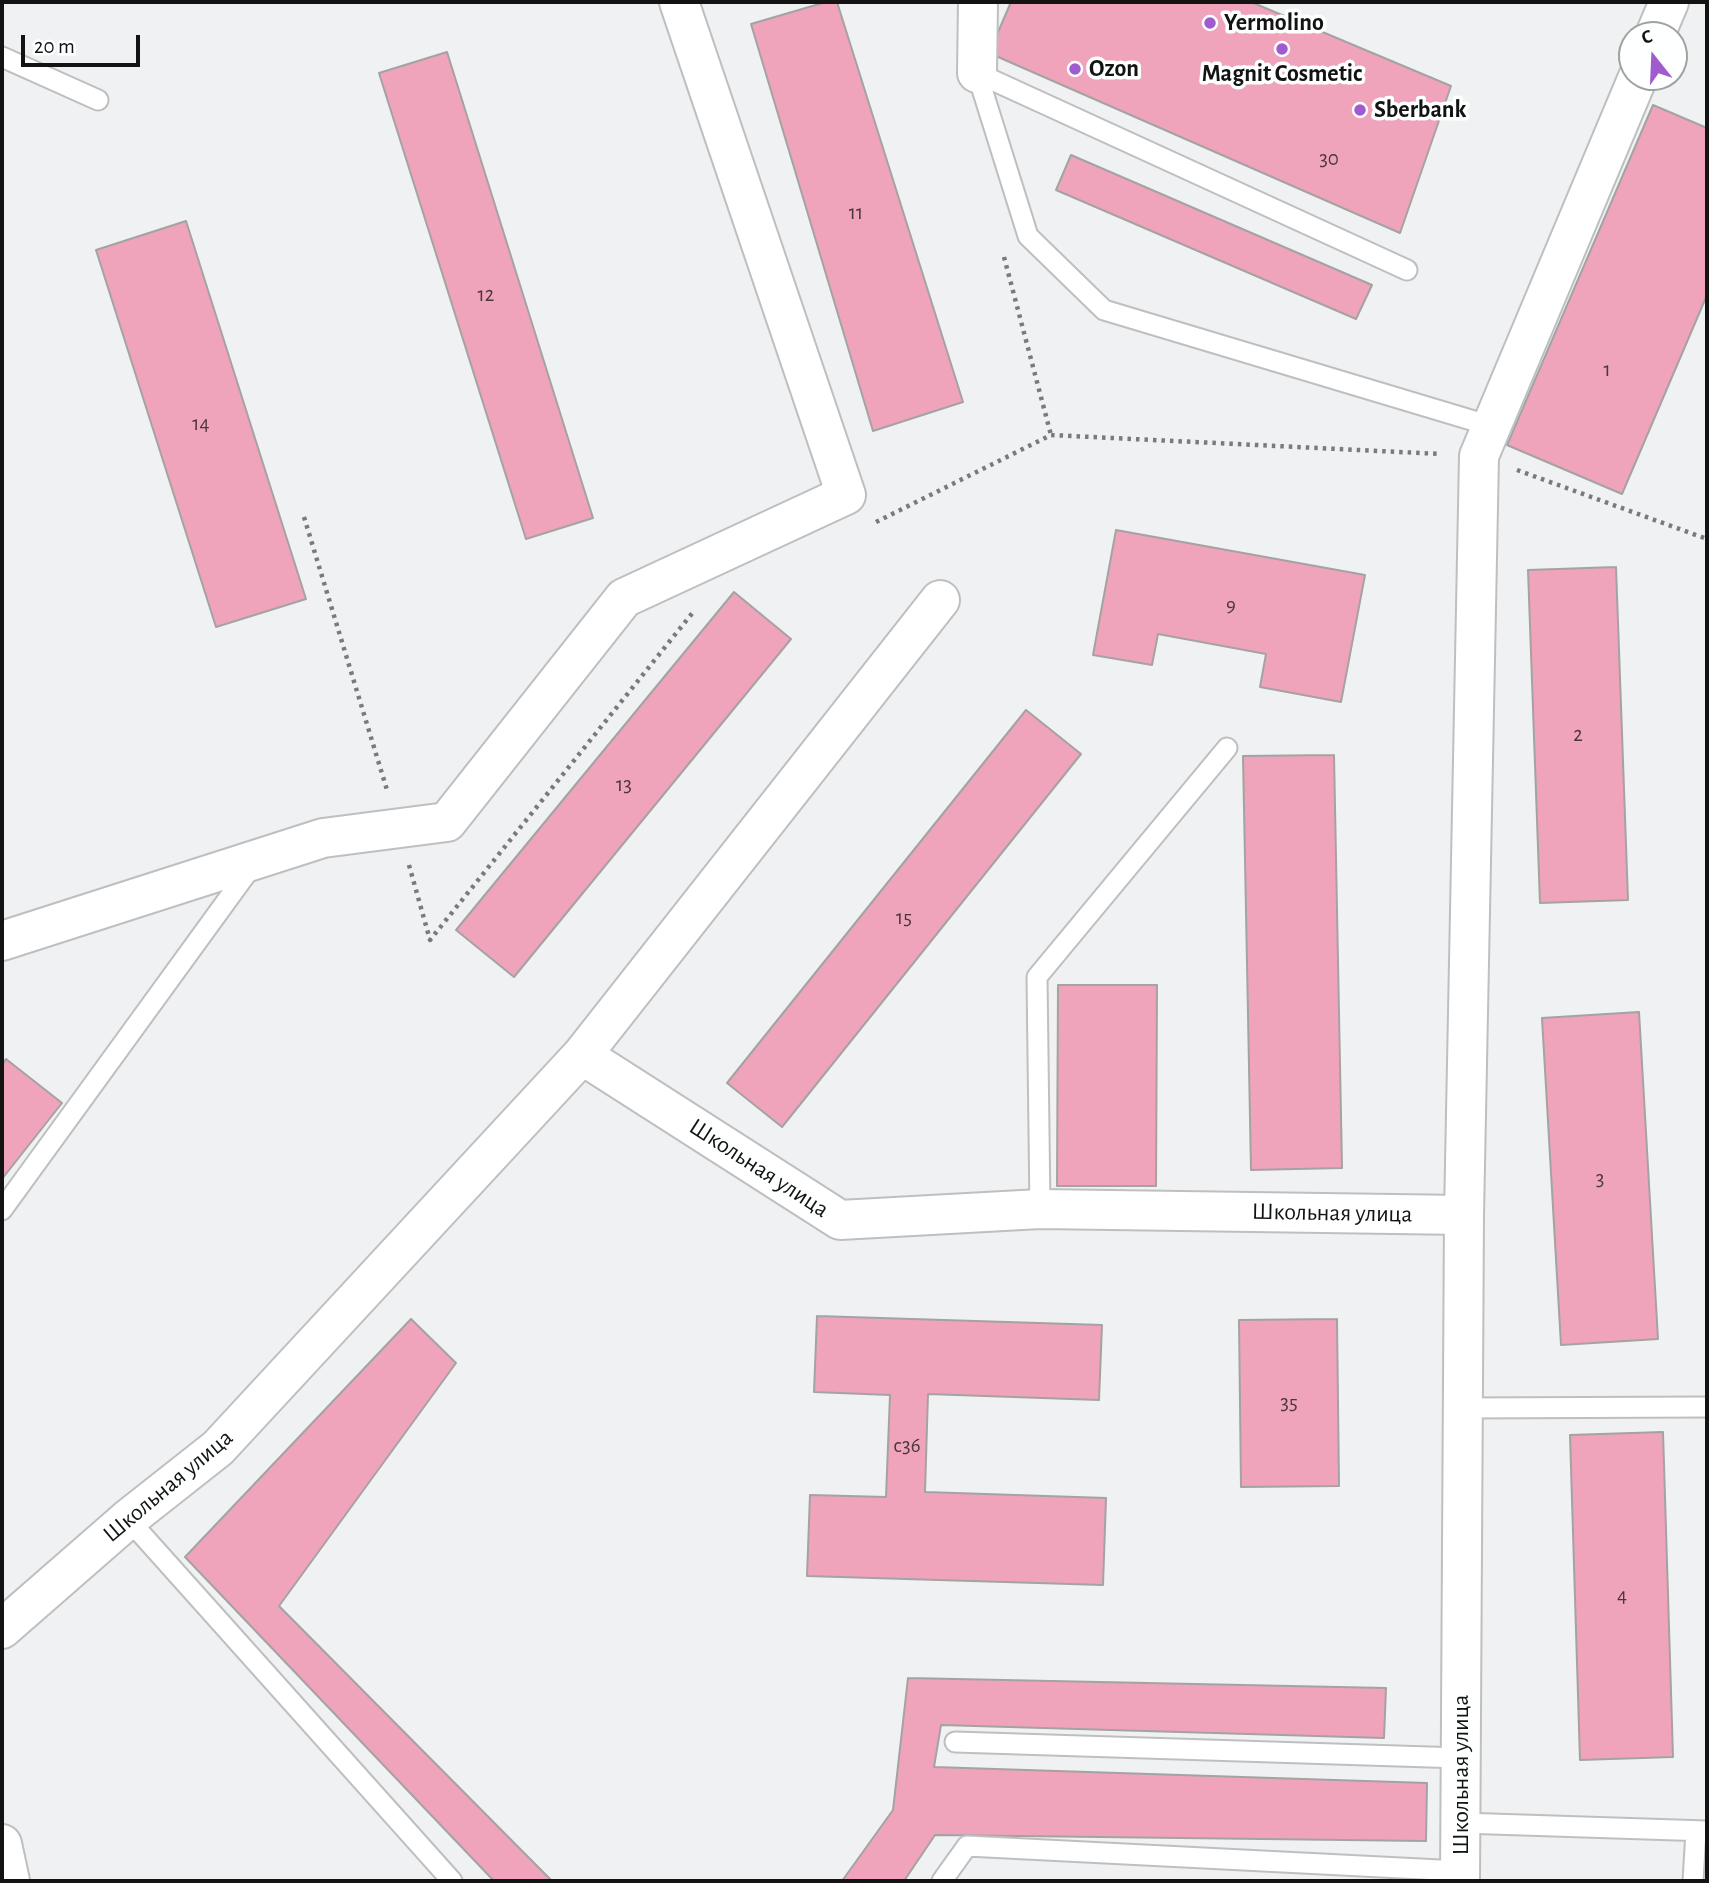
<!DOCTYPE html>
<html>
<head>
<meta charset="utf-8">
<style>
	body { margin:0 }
	#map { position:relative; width:1709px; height:1883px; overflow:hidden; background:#f0f1f3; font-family:"Alegreya Sans",sans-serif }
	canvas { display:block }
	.frame { position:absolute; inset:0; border:4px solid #131314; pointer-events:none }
	.north { position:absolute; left:1618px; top:21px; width:70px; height:70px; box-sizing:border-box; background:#feffff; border:2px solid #a0a1a1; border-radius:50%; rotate:342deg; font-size:19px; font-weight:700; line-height:28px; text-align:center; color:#131314 }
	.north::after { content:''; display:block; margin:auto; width:24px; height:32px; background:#a05bcf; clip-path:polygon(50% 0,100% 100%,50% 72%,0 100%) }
	.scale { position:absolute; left:21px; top:35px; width:119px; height:32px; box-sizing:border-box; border:4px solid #131314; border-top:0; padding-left:9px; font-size:21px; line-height:24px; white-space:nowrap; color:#131314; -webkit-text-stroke:5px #feffff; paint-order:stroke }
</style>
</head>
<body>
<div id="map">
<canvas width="1709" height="1883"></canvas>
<div class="frame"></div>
<div class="north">С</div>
<div class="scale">20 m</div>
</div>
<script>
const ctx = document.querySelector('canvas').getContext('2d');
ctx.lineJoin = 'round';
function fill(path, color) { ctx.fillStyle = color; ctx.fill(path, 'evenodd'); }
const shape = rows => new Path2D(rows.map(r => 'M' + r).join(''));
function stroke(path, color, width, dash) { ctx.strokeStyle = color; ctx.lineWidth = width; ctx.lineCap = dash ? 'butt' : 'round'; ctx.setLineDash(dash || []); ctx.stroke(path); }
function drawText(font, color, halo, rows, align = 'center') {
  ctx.font = font + ' "Alegreya Sans",sans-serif'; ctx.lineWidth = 7; ctx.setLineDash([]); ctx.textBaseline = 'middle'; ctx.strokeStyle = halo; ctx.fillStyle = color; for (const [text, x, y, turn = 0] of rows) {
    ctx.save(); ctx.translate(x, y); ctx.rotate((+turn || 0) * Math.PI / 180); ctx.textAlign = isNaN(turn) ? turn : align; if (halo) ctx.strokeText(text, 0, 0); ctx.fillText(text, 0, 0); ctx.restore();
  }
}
const building = shape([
	[826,2,837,2,963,402,873,431,751,24,826,2],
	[1011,2,1251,2,1451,86,1400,233,989,53,1011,2],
	[447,52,593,518,526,539,379,73,447,52],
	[1653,105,1707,128,1707,295,1622,494,1507,445,1653,105],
	[1071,155,1372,285,1356,319,1056,190,1071,155],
	[186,221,306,599,216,627,96,250,186,221],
	[1116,530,1365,575,1341,702,1260,687,1266,654,1158,634,1152,665,1093,655,1116,530],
	[1616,567,1628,900,1540,903,1528,570,1616,567],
	[734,592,791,639,514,977,456,930,734,592],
	[1026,710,1081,754,782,1127,727,1083,1026,710],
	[1334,755,1342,1168,1251,1170,1243,756,1334,755],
	[1058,985,1157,985,1156,1186,1057,1186,1058,985],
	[1639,1012,1658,1339,1561,1345,1542,1018,1639,1012],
	[6,1059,62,1103,2,1179,2,1065,6,1059],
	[817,1316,1102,1325,1099,1400,928,1394,925,1492,1106,1498,1103,1585,807,1576,810,1495,886,1497,890,1395,814,1392,817,1316],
	[411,1319,456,1363,279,1606,552,1881,494,1881,185,1557,411,1319],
	[1337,1319,1339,1486,1241,1487,1239,1320,1337,1319],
	[1663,1432,1673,1757,1580,1760,1570,1435,1663,1432],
	[908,1678,1386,1688,1384,1738,941,1725,934,1767,1427,1783,1426,1841,935,1835,904,1881,842,1881,893,1810,908,1678]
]);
const path = shape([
	[1004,257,1051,435],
	[1517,470,1707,539],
	[304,517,387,790],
	[876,522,1051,435,1441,454],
	[409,865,430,940,694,611]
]);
const service = shape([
	[2,57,98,100],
	[977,73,1028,236,1104,310,1491,426],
	[977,73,1407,270],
	[1040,1209,1037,977,1227,748],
	[2,1210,252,866],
	[1463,1408,1707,1407],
	[128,1519,452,1881],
	[955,1742,1461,1758],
	[1461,1823,1707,1831],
	[942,1881,967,1846,1460,1871],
	[1693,1881,1696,1831]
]);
const minor = shape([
	[1655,35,1669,2],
	[977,73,978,2],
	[2,941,323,838,447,822,624,598,846,495,679,2],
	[582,1055,840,1220,1040,1209,1464,1215,1460,1881],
	[1464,1215,1479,456,1638,77],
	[2,1629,128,1519,218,1448,582,1055,940,600],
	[2,1844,10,1881]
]);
const markers = [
	[1210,23,7,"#a05bcf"],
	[1282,49,7,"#a05bcf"],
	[1075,69,7,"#a05bcf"],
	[1360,110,7,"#a05bcf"]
];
const numberNames = [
	["30",1329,159],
	["11",856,213],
	["12",486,295],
	["1",1607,370],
	["14",201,424],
	["9",1231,605],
	["2",1578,735],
	["13",624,785],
	["15",904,918],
	["3",1600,1179],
	["35",1289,1403],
	["с36",907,1446],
	["4",1622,1596]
];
const poiNames = [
	["Yermolino",1224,23],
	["Ozon",1089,69],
	["Magnit Cosmetic",1282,74,"center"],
	["Sberbank",1374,110]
];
const streetNames = [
	["Школьная улица",759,1168,33],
	["Школьная улица",1332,1213,1],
	["Школьная улица",168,1486,-40],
	["Школьная улица",1461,1775,-90]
];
fill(building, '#f0a4bc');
stroke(building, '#a4a2a2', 2);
stroke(service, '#bebfc1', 23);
stroke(minor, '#bebfc1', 42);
stroke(path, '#7a7a7c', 4.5, [3.5, 5]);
stroke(service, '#fff', 19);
stroke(minor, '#fff', 38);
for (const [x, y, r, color] of markers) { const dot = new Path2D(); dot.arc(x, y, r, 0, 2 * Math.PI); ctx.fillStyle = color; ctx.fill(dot); stroke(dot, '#feffff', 2.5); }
drawText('21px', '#4a373e', null, numberNames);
drawText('bold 24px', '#131314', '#feffff', poiNames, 'left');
drawText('24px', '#131314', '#feffff', streetNames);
</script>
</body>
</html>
